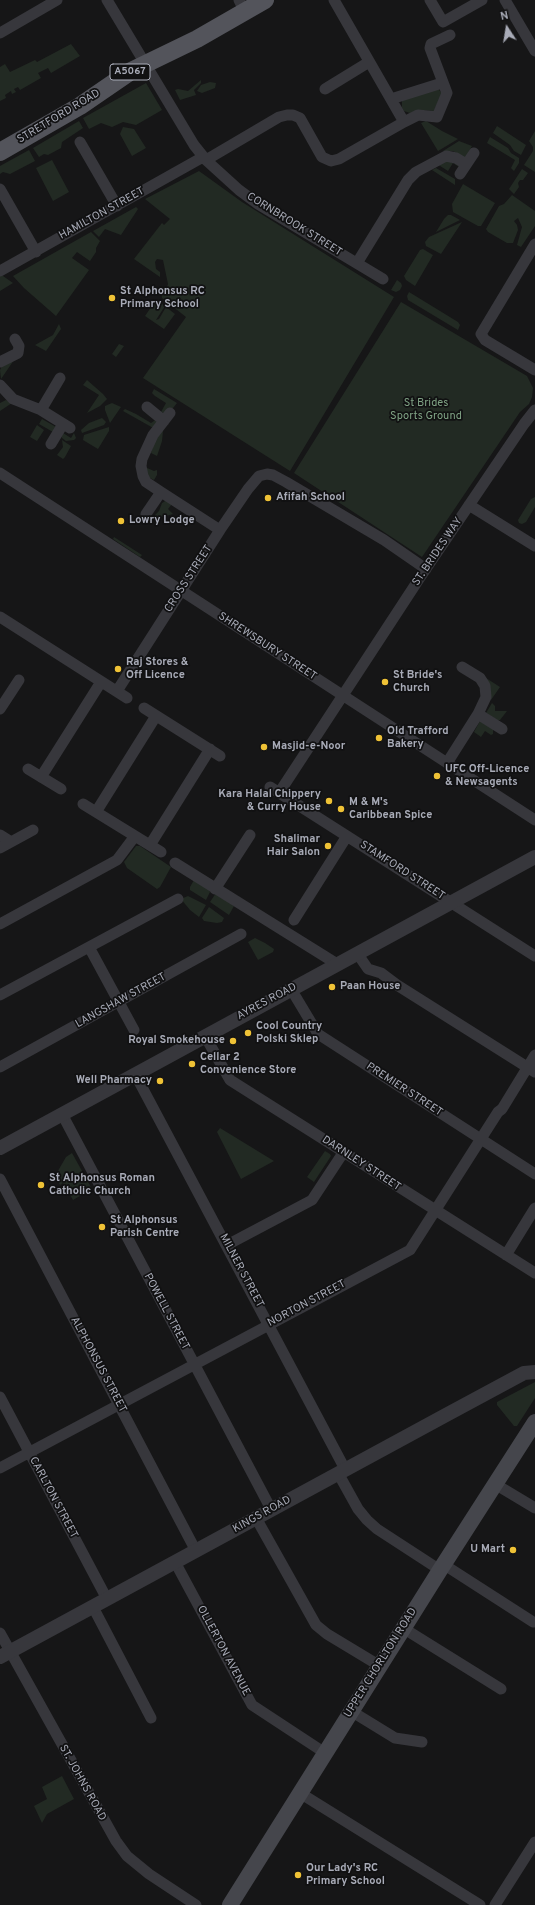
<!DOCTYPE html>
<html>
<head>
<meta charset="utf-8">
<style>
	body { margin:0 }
	#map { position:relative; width:535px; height:1905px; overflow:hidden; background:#161617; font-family:Overpass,sans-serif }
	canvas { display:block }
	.north { position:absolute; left:487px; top:8px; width:40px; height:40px; -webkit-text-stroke:3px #111112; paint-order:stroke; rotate:348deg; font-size:11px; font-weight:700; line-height:16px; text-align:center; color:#a8abb7 }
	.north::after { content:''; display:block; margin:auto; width:14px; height:18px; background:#a8abb7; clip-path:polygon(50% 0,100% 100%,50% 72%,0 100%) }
</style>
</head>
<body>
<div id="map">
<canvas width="535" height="1905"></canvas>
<div class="north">N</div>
</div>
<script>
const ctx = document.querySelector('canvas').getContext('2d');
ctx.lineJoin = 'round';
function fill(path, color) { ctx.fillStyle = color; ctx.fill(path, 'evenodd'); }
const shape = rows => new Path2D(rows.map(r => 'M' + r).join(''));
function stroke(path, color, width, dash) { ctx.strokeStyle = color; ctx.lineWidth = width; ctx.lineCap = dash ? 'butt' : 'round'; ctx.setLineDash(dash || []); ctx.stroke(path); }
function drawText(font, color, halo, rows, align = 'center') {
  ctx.font = font + ' Overpass,sans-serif'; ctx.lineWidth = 3.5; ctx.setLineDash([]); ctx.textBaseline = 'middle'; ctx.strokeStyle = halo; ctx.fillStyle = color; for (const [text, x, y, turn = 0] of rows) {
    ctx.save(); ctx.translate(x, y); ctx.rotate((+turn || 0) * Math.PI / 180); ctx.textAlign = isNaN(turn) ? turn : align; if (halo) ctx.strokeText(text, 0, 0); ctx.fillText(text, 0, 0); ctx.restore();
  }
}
const green = shape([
	[71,44,80,56,51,73,48,68,38,73,41,78,20,90,18,87,14,89,16,92,12,94,11,91,5,95,6,98,0,101,0,67,5,64,10,72,35,60,37,62],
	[201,80,201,83,194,90,196,95,180,100,175,90,178,89,188,91],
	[210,82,216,83,215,88,202,93,197,91,201,85],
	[146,83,162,110,136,125,123,122,112,127,101,123,89,129,83,118],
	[438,89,442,93,434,111,418,110,410,113,404,111,402,108,402,101,406,97],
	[79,121,83,128,62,142,61,148,48,155,44,154,39,157,33,148],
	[426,121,442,131,458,139,438,151,421,123],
	[497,126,526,145,521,155,514,151,510,145,493,133],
	[123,127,134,129,146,148,132,156,120,134],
	[535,131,535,172,524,165,533,151,533,147,529,141],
	[490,137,508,148,511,153,519,158,519,163,514,171,511,168,515,160,487,143],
	[459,141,472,146,465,158,453,151,443,151],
	[29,150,35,161,10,174,3,172,0,174,0,166],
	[52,160,69,192,53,201,36,168],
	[445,160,460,165,459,167,453,163,448,171,437,164],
	[436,168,455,179,455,185,432,170],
	[522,169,528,173,523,180,520,180,518,183,519,187,514,194,509,189],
	[199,171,242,202,394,297,290,471,143,378,186,317,162,298,161,290,167,287,168,284,163,260,157,259,155,262,156,269,160,272,160,277,134,259,162,223,164,225,170,219,145,199],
	[463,184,495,203,481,226,478,226,453,212,452,204],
	[512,195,535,211,535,226,521,247,517,245,522,227,518,218,514,221,517,225,518,230,513,243,507,243,488,232,486,229,499,206,504,204],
	[136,207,138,209,121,235,105,229,99,237,93,231],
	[448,215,451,215,460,220,436,232,444,219],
	[462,222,441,254,426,246,425,242,429,237],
	[91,232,100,241,96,248,96,252,90,261,77,252,72,258,89,270,56,316,24,288,13,276],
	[423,249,433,255,415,286,406,280,404,276,420,250],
	[0,276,3,276,13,283,0,291],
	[397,280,401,283,402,286,400,290,396,292,391,290],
	[409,292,458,322,460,325,458,330,408,300,407,296],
	[156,300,165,306,156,320,159,319,166,307,175,314,164,329,145,316],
	[401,302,527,376,533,388,532,397,529,404,520,412,422,557,294,473],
	[59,324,61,329,46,351,35,345,53,335],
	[119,344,124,346,116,357,112,354],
	[14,360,1,379,0,370,3,364],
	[87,380,103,394,107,399,100,406,87,413,99,395,83,385],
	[154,389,177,403,169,413,165,414,161,412,166,403,155,396,152,393],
	[6,400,12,403,0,411,0,403],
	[112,403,121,407,110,423,105,410,105,406],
	[125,409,136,414,151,423,157,419,155,429,123,411],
	[102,418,106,422,104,425,82,433,81,430,89,423],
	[42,419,56,427,53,432,39,424],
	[37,425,44,430,37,441,30,437],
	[109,427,109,431,98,449,83,440,84,435,87,434],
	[162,430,163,431,162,441,157,456,151,453,156,436],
	[63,433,71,438,74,433,76,438,74,440,66,441,62,438,61,435],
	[62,440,71,446,65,457,63,459,57,455,63,447],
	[147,468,154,471,157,470,157,475,154,480,148,477,145,469],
	[535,497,535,507,526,522,522,524,519,523,518,520,531,499],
	[167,500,172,504,168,509,173,514,159,518,154,516,159,511,162,503],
	[114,537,142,555,140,557,113,539],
	[486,678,500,687,491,700,490,699],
	[492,703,495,706,495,711,507,711,500,720,497,720,486,713],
	[480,721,493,729,493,734,491,735,485,731,481,737,474,732],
	[136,846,140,846,171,867,160,887,157,889,127,868,124,862],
	[194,880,209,888,210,892,206,900,190,890,190,887],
	[216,893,234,906,229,915,210,902],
	[188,896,206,905,199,917,190,910,181,899],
	[209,907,224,918,222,922,217,923,204,921,202,918],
	[255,938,265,943,274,949,273,952,258,960,248,942],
	[220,1128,274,1161,241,1179,217,1132],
	[325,1151,330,1154,331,1156,314,1182,307,1177],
	[72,1153,92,1189,73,1200,63,1183,60,1185,55,1176,66,1157],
	[535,1382,535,1398,517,1426,514,1426,497,1405,497,1402],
	[62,1776,74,1799,47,1814,42,1823,34,1806,47,1799,42,1787]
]);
const minor = shape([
	[107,0,194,145,206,160,239,190,258,204,383,279],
	[239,0,245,12],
	[334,0,404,122],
	[430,0,443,22,482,0],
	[505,0,535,51],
	[0,33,57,0],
	[325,89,369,62],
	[391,99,442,83],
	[80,142,117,206],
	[206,160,279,117,287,115,293,115,300,118,322,157,331,161,339,159,404,122,418,115,437,117,447,93,430,48,431,44,450,35],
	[460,174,474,153],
	[0,189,36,252],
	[535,244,481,334,485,340,535,370],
	[357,263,408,180,416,172,446,156,456,158,466,164],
	[0,271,203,157],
	[0,362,18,353,19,346,15,339],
	[0,385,13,399,41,410,70,428],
	[147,407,164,421],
	[41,410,60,378],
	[170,413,153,435,142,459,141,466,143,476,146,482,161,492,220,530],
	[51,444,63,424],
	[0,473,535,820],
	[469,505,535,546],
	[146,514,161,492],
	[0,617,127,698],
	[117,691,220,530,248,489,259,476,267,474,273,475,286,482,384,540,426,569],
	[144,708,220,756],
	[0,709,19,680],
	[478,714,502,729],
	[447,763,478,714,486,697,485,686,480,678,462,667],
	[28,769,61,789],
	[41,777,101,682],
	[270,787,535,956],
	[279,793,419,579,524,424,535,410],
	[83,804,161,852],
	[96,812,156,716],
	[0,835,11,842],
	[150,845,210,749],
	[0,848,33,830],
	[175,863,337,964],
	[215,889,250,835],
	[294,920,347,836],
	[0,924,117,860,135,836],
	[89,947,134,1030],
	[357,953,368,969,381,973,397,985,535,1072],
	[291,989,318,1034,535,1174],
	[0,995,178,899],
	[205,1036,230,1080,535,1273],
	[0,1067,241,934],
	[135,1074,345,1469],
	[62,1114,271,1509],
	[0,1179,196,1551],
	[227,1245,312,1200,343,1153],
	[506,1255,535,1208],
	[0,1397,107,1599],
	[0,1468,410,1250,498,1112,502,1109,535,1055],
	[338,1473,358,1509,367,1520,377,1529,440,1570],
	[495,1484,535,1508],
	[256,1518,316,1625,327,1634,380,1666],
	[175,1562,252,1705,325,1753],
	[443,1564,533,1622],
	[93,1607,151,1718],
	[403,1628,501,1689],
	[0,1633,116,1841,127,1856,149,1874,196,1905],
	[351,1711,395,1738,422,1742],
	[300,1793,480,1905],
	[495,1905,535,1842]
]);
const tertiary = shape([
	[0,1148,535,857],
	[0,1657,446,1415,524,1373,535,1372]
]);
const secondary = shape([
	[230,1905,440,1570,535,1422]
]);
const primary = shape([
	[0,152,80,106,131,71,197,39,265,0]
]);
const markers = [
	[112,298,4,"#efc236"],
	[268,498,4,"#efc236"],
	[121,521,4,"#efc236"],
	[118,669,4,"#efc236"],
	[385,682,4,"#efc236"],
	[379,738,4,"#efc236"],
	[264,747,4,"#efc236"],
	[437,776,4,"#efc236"],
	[329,801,4,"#efc236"],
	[341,809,4,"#efc236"],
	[328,846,4,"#efc236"],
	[332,987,4,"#efc236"],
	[248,1033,4,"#efc236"],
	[233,1041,4,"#efc236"],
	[192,1064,4,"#efc236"],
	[160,1081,4,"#efc236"],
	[41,1185,4,"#efc236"],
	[102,1227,4,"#efc236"],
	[513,1550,4,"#efc236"],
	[298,1875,4,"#efc236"]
];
const shields = [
	[130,72,40]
];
const shieldNames = [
	["A5067",130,72]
];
const streetNames = [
	["STRETFORD ROAD",59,117,-31],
	["HAMILTON STREET",102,214,-29],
	["CORNBROOK STREET",294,225,32],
	["ST. BRIDES WAY",438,552,-56],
	["CROSS STREET",189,579,-57],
	["SHREWSBURY STREET",267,647,33],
	["STAMFORD STREET",402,871,33],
	["LANGSHAW STREET",121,1001,-29],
	["AYRES ROAD",267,1002,-28],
	["PREMIER STREET",404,1090,33],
	["DARNLEY STREET",361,1164,33],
	["MILNER STREET",241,1271,62],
	["NORTON STREET",307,1304,-28],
	["POWELL STREET",166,1312,62],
	["ALPHONSUS STREET",98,1365,62],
	["CARLTON STREET",53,1498,62],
	["KINGS ROAD",262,1515,-29],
	["OLLERTON AVENUE",223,1651,62],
	["UPPER CHORLTON ROAD",381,1663,-58],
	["ST. JOHNS ROAD",82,1783,61]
];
const poiNames = [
	["St Alphonsus RC",120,292],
	["Primary School",120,305],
	["Afifah School",276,498],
	["Lowry Lodge",129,521],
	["Raj Stores &",126,663],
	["Off Licence",126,676],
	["St Bride's",393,676],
	["Church",393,689],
	["Old Trafford",387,732],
	["Bakery",387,745],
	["Masjid-e-Noor",272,747],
	["UFC Off-Licence",445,770],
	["& Newsagents",445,783],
	["Kara Halal Chippery",321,795,"right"],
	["& Curry House",321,808,"right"],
	["M & M's",349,803],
	["Caribbean Spice",349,816],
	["Shalimar",320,840,"right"],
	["Hair Salon",320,853,"right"],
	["Paan House",340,987],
	["Cool Country",256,1027],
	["Polski Sklep",256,1040],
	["Royal Smokehouse",225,1041,"right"],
	["Cellar 2",200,1058],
	["Convenience Store",200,1071],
	["Well Pharmacy",152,1081,"right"],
	["St Alphonsus Roman",49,1179],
	["Catholic Church",49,1192],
	["St Alphonsus",110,1221],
	["Parish Centre",110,1234],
	["U Mart",505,1550,"right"],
	["Our Lady's RC",306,1869],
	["Primary School",306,1882]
];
const parkNames = [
	["St Brides",426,404],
	["Sports Ground",426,417]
];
fill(green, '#222a23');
stroke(minor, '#37373c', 11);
stroke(tertiary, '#37373c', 14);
stroke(secondary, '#45464c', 16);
stroke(primary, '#53545b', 18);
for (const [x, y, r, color] of markers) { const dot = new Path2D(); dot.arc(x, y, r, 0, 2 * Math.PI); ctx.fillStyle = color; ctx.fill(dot); stroke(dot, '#111112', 1.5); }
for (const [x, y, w] of shields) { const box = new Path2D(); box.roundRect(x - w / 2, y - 8, w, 16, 3); ctx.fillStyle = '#111112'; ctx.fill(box); stroke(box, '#a8abb7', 1); }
drawText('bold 10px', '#a8abb7', null, shieldNames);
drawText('11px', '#a8abb7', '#111112', streetNames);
drawText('bold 11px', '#a8abb7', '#111112', poiNames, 'left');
drawText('11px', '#7fa284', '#111112', parkNames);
</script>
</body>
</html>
